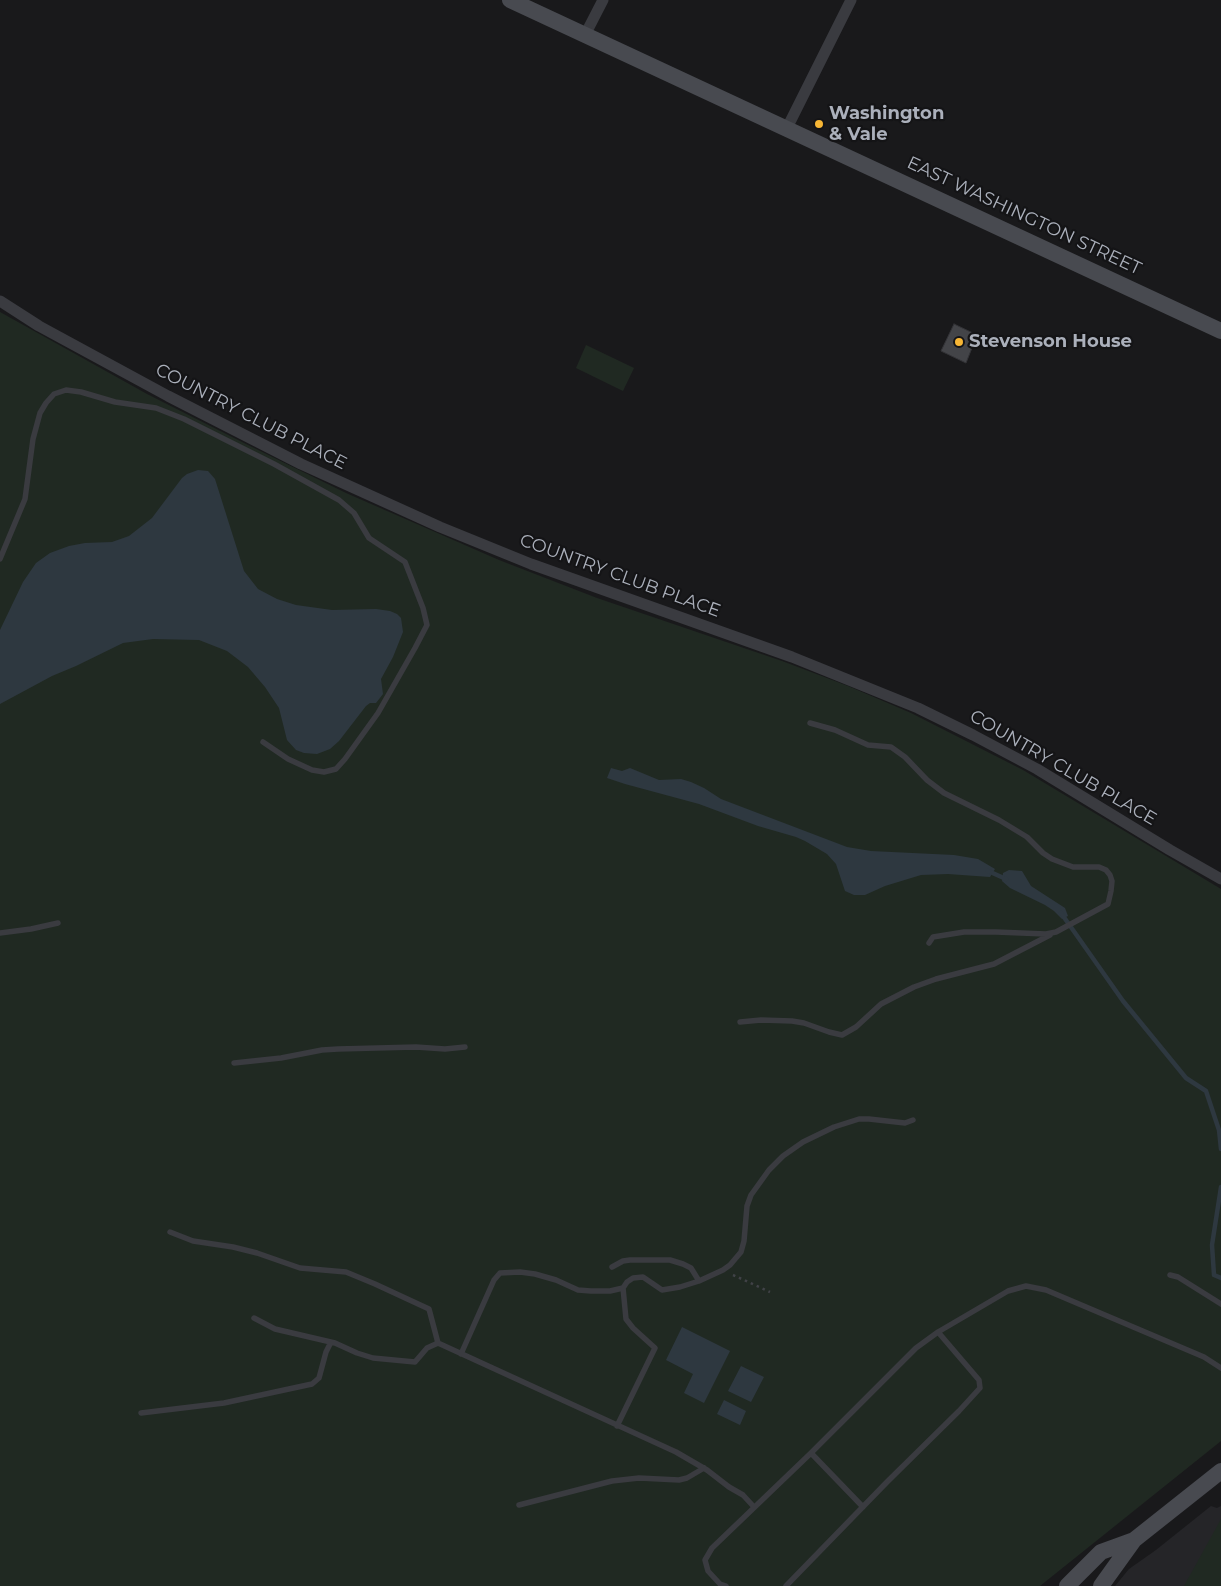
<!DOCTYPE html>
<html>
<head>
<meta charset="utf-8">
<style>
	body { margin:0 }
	canvas { display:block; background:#19191b }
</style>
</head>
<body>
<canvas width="1221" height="1586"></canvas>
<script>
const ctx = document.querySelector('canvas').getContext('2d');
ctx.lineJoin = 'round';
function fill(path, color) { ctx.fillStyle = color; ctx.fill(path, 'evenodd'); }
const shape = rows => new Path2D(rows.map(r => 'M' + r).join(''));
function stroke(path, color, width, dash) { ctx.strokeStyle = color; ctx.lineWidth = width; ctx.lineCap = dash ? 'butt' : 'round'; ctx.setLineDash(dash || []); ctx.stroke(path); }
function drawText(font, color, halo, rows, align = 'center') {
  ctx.font = font + ' Montserrat,sans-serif'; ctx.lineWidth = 4.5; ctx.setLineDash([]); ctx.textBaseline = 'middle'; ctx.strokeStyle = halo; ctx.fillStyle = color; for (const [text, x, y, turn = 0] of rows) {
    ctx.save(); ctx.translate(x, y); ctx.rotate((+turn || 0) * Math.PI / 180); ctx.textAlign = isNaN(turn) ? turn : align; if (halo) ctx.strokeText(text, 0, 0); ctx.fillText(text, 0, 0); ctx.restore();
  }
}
const built = shape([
	[1211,1506,1217,1508,1221,1506,1221,1586,1115,1586,1129,1569,1156,1550]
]);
const green = shape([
	[0,312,147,394,246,444,346,493,499,560,597,598,782,661,848,686,911,713,1023,770,1221,889,1221,1441,1040,1586,0,1586],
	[586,345,634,368,623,391,576,368],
	[1221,1519,1221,1586,1184,1586]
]);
const water = shape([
	[198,470,208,471,215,479,244,571,258,589,277,599,296,605,332,610,376,609,390,611,397,614,401,618,403,632,393,657,381,679,383,694,376,703,370,703,366,706,339,741,330,749,317,754,304,753,296,750,287,740,279,708,265,687,248,667,227,651,199,640,153,639,123,643,76,666,52,676,0,704,0,630,23,582,36,563,50,553,69,546,85,543,112,542,129,536,152,518,182,478,187,474],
	[611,768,622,771,630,768,659,780,681,779,691,782,704,788,721,799,847,847,871,851,954,855,978,859,995,869,990,877,948,874,921,875,885,886,865,895,854,895,845,891,836,864,827,854,805,841,796,837,758,826,699,804,625,784,607,778],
	[1009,870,1022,871,1031,886,1065,908,1068,916,1062,919,1054,911,1045,905,1010,888,1002,881,1003,873],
	[682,1327,730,1351,704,1403,684,1393,693,1374,666,1360],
	[741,1366,764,1377,751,1402,728,1391],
	[724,1400,746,1411,740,1425,717,1414]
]);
const stream = shape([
	[988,871,1006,879],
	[1061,913,1123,1001,1186,1078,1206,1091,1219,1130,1221,1149],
	[1221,1187,1212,1245,1214,1275,1221,1278]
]);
const building = shape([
	[954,324,977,335,966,363,941,351,954,324]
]);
const path = shape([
	[733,1275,770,1292]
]);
const lane = shape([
	[0,559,25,499,33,439,40,413,46,403,54,394,66,390,81,392,115,402,156,408,184,419,274,464,339,500,354,513,369,538,405,562,423,608,427,625,415,648,378,713,345,759,336,769,324,772,312,770,288,759,263,742],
	[810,723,835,730,868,745,891,747,905,757,927,780,944,793,999,820,1027,837,1043,853,1052,859,1073,867,1099,867,1106,870,1110,875,1112,881,1111,891,1108,904,1056,932,1046,934,996,932,964,932,933,937,929,943],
	[0,933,31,929,58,923],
	[740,1022,761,1020,792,1021,804,1023,829,1032,842,1035,856,1027,881,1004,914,987,936,979,994,964,1050,935],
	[234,1063,281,1058,322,1050,338,1049,416,1047,445,1049,465,1047],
	[170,1232,193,1241,233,1247,257,1253,300,1268,346,1272,375,1284,429,1309,438,1343,676,1452,707,1470,729,1487,743,1495,754,1507],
	[612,1267,623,1261,630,1260,670,1260,683,1264,691,1268,699,1281,723,1270],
	[723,1270,730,1265,741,1252,744,1241,747,1206,751,1195,769,1170,783,1156,803,1142,834,1127,859,1119,869,1119,905,1123,913,1120],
	[1170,1275,1178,1277,1221,1304],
	[254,1318,275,1329,335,1343,357,1353,373,1358,415,1362,427,1348,438,1343],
	[461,1354,494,1280,500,1273,520,1272,535,1274,556,1280,578,1290,591,1291,610,1291,623,1288,627,1282,633,1278,643,1277,662,1290,680,1287,699,1281],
	[141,1413,224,1403,312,1384,319,1378,326,1352,331,1342],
	[617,1426,655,1348,633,1328,626,1319,623,1288],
	[811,1453,863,1507],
	[519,1505,612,1481,639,1478,679,1480,687,1478,704,1468],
	[726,1586,720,1584,708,1571,705,1560,712,1548,811,1453,916,1348,938,1332,1008,1291,1026,1286,1046,1290,1204,1357,1221,1368],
	[786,1586,887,1482,959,1411,980,1388,979,1380,938,1332]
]);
const street = shape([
	[585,35,603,0],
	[787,128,851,0],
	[0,301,39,326,168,396,301,464,440,527,531,564,792,657,918,708,973,735,1037,769,1170,850,1221,879]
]);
const secondary = shape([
	[510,0,1221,331],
	[1067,1586,1101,1552,1134,1540,1221,1471],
	[1101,1586,1134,1540]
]);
const markers = [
	[819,124,5,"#f7b635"],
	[959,342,5,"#f7b635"]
];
const poiNames = [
	["Washington",829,114],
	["& Vale",829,135],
	["Stevenson House",969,342]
];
const streetNames = [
	["EAST WASHINGTON STREET",1024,216,25],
	["COUNTRY CLUB PLACE",251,417,27],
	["COUNTRY CLUB PLACE",620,576,20],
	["COUNTRY CLUB PLACE",1063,768,30]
];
fill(built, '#252528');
fill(green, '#202922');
fill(water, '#2e3840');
stroke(stream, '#2e3840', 4.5);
fill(building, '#434448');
stroke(building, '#333337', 1);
stroke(path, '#404247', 2.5, [2.5, 4]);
stroke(lane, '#3a3b40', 5.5);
stroke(street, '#3a3b40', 11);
stroke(secondary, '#484a50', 16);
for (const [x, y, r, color] of markers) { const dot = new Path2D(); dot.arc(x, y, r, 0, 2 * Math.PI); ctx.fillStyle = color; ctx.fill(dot); stroke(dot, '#141416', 2); }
drawText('bold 18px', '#abb0bb', '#141416', poiNames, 'left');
drawText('18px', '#abb0bb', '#141416', streetNames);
</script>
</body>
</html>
